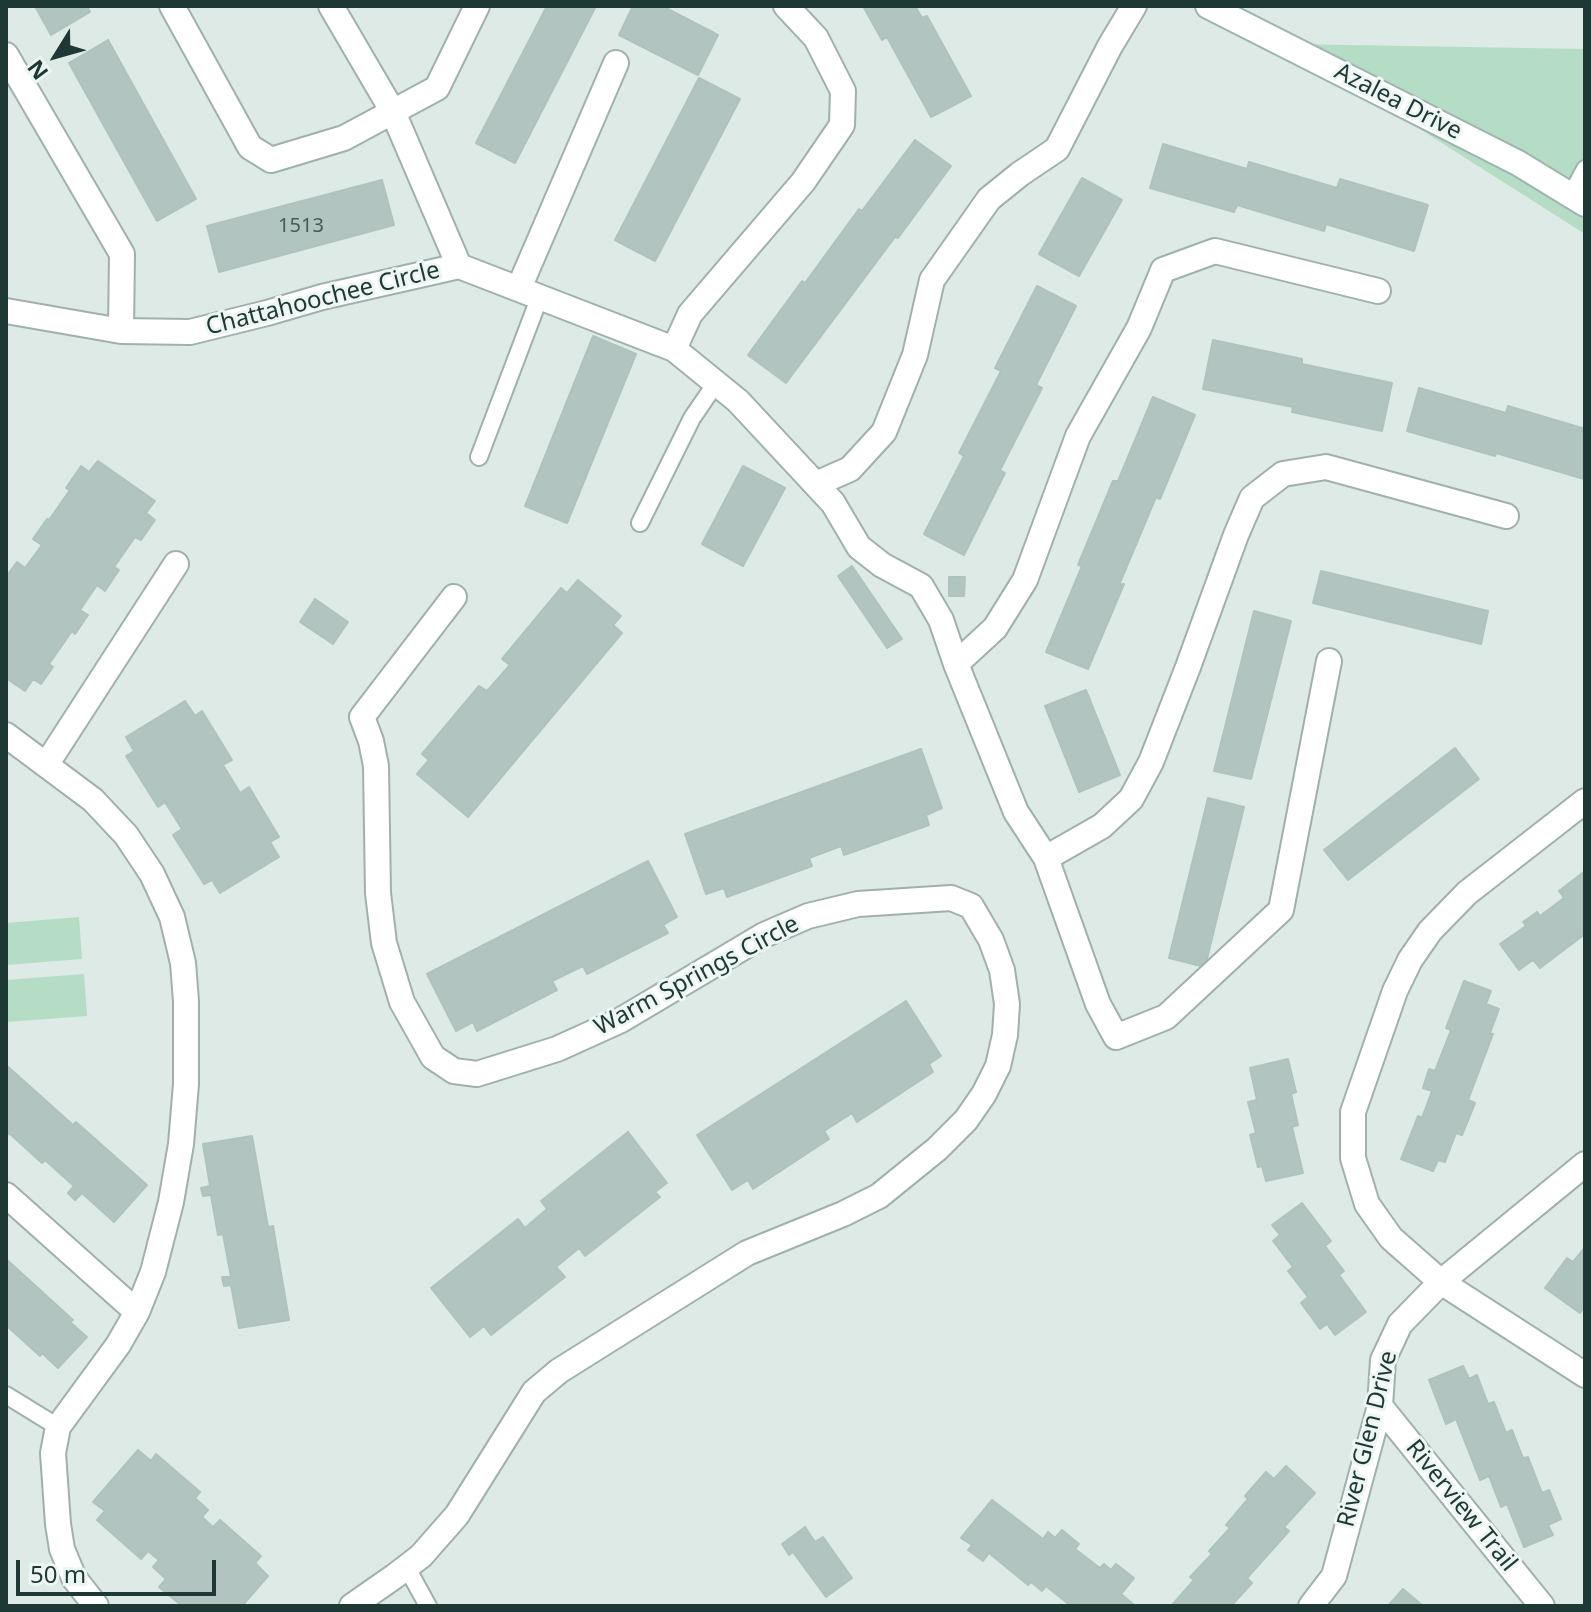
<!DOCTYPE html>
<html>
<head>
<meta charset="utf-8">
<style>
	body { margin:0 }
	#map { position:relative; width:1591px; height:1612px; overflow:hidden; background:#ddeae5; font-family:"Noto Sans",sans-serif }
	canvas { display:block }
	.frame { position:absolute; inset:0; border:8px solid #1e3935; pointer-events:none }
	.north { position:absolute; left:16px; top:16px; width:80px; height:80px; -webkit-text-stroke:6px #edf6f3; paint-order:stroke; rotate:233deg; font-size:22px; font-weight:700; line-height:32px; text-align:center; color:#1e3935 }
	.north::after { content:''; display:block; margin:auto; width:28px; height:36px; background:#1e3935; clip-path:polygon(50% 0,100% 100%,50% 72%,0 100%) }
	.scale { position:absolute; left:16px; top:1560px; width:200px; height:36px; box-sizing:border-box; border:4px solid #1e3935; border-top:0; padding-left:10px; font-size:24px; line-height:28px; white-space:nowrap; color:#1e3935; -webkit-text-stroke:6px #edf6f3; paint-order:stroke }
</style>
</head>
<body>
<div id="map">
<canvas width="1591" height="1612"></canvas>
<div class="frame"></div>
<div class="north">N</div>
<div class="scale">50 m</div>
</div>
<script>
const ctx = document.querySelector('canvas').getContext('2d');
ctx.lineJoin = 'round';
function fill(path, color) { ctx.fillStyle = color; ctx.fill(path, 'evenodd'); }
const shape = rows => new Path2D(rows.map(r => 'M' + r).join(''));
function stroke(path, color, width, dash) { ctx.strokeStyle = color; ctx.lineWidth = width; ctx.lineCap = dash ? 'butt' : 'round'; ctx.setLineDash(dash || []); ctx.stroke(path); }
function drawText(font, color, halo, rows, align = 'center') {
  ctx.font = font + ' "Noto Sans",sans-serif'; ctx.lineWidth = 6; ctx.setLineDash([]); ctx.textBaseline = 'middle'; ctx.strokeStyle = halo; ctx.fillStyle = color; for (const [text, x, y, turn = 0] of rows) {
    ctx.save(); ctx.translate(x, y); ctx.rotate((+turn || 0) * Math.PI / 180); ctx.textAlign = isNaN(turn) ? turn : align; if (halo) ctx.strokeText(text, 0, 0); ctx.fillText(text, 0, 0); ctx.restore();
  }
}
const green = shape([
	[1286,44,1585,49,1585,234],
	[79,917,82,959,6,965,6,923],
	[84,974,87,1016,6,1022,6,980]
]);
const building = shape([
	[35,6,87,6,90,12,51,35,35,6],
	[547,6,596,6,515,163,476,143,547,6],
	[633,6,662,6,718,35,698,75,619,35,633,6],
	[863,6,915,6,922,18,927,16,971,96,931,117,887,37,882,40,863,6],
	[108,40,196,199,157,221,69,63,108,40],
	[699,78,740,99,655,261,615,240,699,78],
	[915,140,951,166,898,238,895,237,786,383,748,355,802,281,805,283,859,209,862,211,915,140],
	[1163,144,1247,169,1249,162,1337,188,1340,179,1428,205,1414,251,1326,224,1324,231,1237,205,1234,212,1150,188,1163,144],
	[1082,178,1122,200,1079,276,1039,254,1082,178],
	[382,180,394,225,219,272,207,226,382,180],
	[1037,286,1076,306,1036,385,1042,388,1000,470,1005,473,964,555,924,534,964,456,959,453,1001,371,995,368,1037,286],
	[593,336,636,354,567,523,525,506,593,336],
	[1213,340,1302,359,1302,364,1392,383,1382,431,1292,412,1293,407,1203,389,1213,340],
	[1419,388,1506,413,1508,406,1585,429,1584,479,1496,453,1495,456,1407,431,1419,388],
	[1153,397,1195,415,1160,499,1156,497,1119,585,1124,584,1088,669,1046,652,1082,566,1078,565,1113,481,1118,481,1153,397],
	[98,461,155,501,146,513,155,520,141,540,135,537,114,567,119,570,105,591,97,585,80,610,88,615,75,634,72,631,49,664,53,667,41,684,33,679,25,691,6,678,6,577,17,562,25,568,42,545,33,539,47,519,49,520,70,490,66,488,81,466,89,472,98,461],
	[743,466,785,488,743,566,702,544,743,466],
	[852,566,902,639,887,648,838,576,852,566],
	[1321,571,1488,611,1481,644,1313,603,1321,571],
	[949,577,965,577,964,596,949,596,949,577],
	[578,580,621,616,613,625,622,633,468,817,417,774,429,760,422,754,479,686,487,691,510,665,502,659,561,588,567,593,578,580],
	[315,599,348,622,333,644,300,622,315,599],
	[1254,611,1291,621,1251,779,1214,771,1254,611],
	[1086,690,1120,775,1079,792,1045,706,1086,690],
	[185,701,195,716,202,711,232,760,223,765,240,793,249,787,279,837,270,842,279,857,220,893,212,880,204,884,173,835,182,829,165,802,158,807,126,756,134,751,126,737,185,701],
	[1455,748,1479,779,1348,880,1324,850,1455,748],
	[921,749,942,808,926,815,929,825,844,855,841,846,809,858,812,866,727,897,724,888,706,894,685,834,921,749],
	[1208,798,1244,807,1205,967,1169,958,1208,798],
	[648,861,677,917,663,925,668,933,587,974,583,966,552,981,557,990,477,1031,473,1022,456,1031,427,974,648,861],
	[1585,871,1585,934,1540,968,1533,960,1519,970,1500,944,1526,926,1523,922,1537,912,1540,916,1564,898,1559,891,1585,871],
	[1464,981,1491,991,1486,1004,1499,1009,1490,1033,1493,1034,1468,1100,1475,1103,1462,1135,1456,1133,1445,1162,1438,1160,1433,1171,1401,1159,1418,1116,1422,1118,1432,1091,1423,1088,1429,1069,1435,1071,1451,1030,1446,1028,1464,981],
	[906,1001,941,1056,929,1064,933,1072,857,1122,852,1113,824,1131,829,1139,753,1189,748,1180,732,1190,697,1135,906,1001],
	[1288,1059,1296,1092,1291,1094,1298,1125,1292,1127,1303,1173,1266,1181,1262,1166,1258,1167,1250,1135,1256,1133,1248,1102,1257,1100,1250,1068,1288,1059],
	[6,1065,73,1125,76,1122,147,1185,114,1222,82,1193,75,1200,68,1193,74,1186,45,1160,42,1163,9,1133,6,1137,6,1065],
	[628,1132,667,1183,655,1192,660,1197,585,1256,579,1248,556,1267,565,1277,491,1335,484,1326,470,1337,431,1288,518,1219,525,1228,547,1209,541,1201,628,1132],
	[252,1136,268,1227,273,1226,289,1320,239,1328,231,1285,224,1286,222,1277,231,1277,223,1234,218,1235,211,1195,203,1196,201,1188,210,1186,203,1144,252,1136],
	[1302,1203,1331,1241,1325,1246,1344,1271,1339,1275,1366,1312,1335,1335,1327,1324,1320,1329,1301,1303,1308,1297,1288,1271,1293,1267,1273,1241,1280,1235,1272,1225,1302,1203],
	[1585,1247,1585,1306,1580,1313,1545,1288,1567,1258,1573,1262,1585,1247],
	[6,1259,73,1320,70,1322,87,1337,58,1368,42,1353,40,1356,7,1326,6,1327,6,1259],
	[1463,1366,1469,1379,1477,1375,1488,1404,1494,1402,1506,1433,1512,1430,1523,1458,1528,1457,1542,1493,1549,1490,1561,1519,1548,1525,1553,1535,1524,1547,1507,1504,1501,1507,1489,1476,1480,1480,1456,1419,1446,1424,1429,1380,1463,1366],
	[138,1450,151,1461,156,1454,200,1492,195,1498,208,1510,202,1517,213,1527,220,1520,261,1556,255,1563,268,1576,242,1606,182,1606,159,1587,166,1579,153,1567,159,1560,148,1551,141,1559,97,1520,105,1511,93,1502,138,1450],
	[1286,1466,1315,1493,1284,1527,1289,1531,1247,1578,1252,1583,1231,1606,1174,1606,1173,1604,1194,1580,1190,1577,1212,1554,1209,1551,1230,1528,1226,1525,1248,1499,1245,1496,1266,1472,1274,1479,1286,1466],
	[992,1500,1043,1539,1048,1532,1055,1538,1062,1530,1079,1544,1075,1549,1100,1568,1104,1564,1111,1570,1116,1564,1134,1578,1121,1594,1133,1604,1131,1606,1079,1606,1075,1603,1071,1606,1046,1586,1042,1591,1031,1582,1028,1585,989,1553,983,1561,968,1550,972,1545,961,1538,992,1500],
	[805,1527,815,1542,823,1537,852,1578,826,1597,793,1552,789,1555,782,1544,805,1527],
	[1403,1589,1423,1606,1388,1606,1403,1589]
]);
const lane = shape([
	[1571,195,1585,169],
	[479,457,540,296],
	[640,523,692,418,716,383],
	[6,1395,58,1427],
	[407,1568,428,1606]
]);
const street = shape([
	[172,6,250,147,271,160,344,138,437,88,477,6],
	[331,6,393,112,459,266],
	[6,55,122,254,121,331],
	[519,288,616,63],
	[6,311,121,331,190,332,267,313,322,297,459,266,674,349,738,401,833,503,859,547,882,565,921,586,941,620,956,664,1016,812,1046,858,1098,1004,1116,1037,1166,1017,1281,910,1329,661],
	[674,349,690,314,803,182,842,125,843,91,816,38,786,6],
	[816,484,850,469,884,432,915,355,932,280,989,199,1020,174,1057,149,1110,46,1134,6],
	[956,664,995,628,1025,580,1078,436,1139,328,1163,270,1215,251,1378,291],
	[6,735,93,800,126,835,152,874,172,917,183,963,186,1001,186,1084,181,1144,171,1202,153,1272,137,1312,118,1345,58,1427,53,1453,58,1524,62,1549,74,1578,96,1606],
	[46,765,176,564],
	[1585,801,1467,893,1430,931,1410,960,1395,991,1353,1112,1353,1158,1367,1204,1391,1238,1441,1282,1585,1164],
	[1046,858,1102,826,1131,799,1151,762,1188,667,1236,535,1252,498,1283,474,1326,467,1506,516],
	[6,1195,137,1312],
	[1380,1406,1542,1606],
	[352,1606,395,1576,421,1556,457,1515,534,1392,559,1371,747,1253,843,1214,879,1196,937,1149,966,1120,984,1094,998,1066,1005,1035,1007,1004,1002,970,991,940,971,906,951,898,858,904,808,916,764,935,621,1020,557,1049,477,1074,454,1071,433,1057,402,1002,384,943,378,893,376,766,371,741,362,717,454,597],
	[1311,1606,1334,1576,1380,1406,1383,1360,1400,1324,1441,1282,1585,1375]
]);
const secondary = shape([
	[1208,6,1518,163,1585,204]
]);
const numberNames = [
	["1513",301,226]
];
const streetNames = [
	["Azalea Drive",1398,102,27],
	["Chattahoochee Circle",323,299,-14],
	["Warm Springs Circle",697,976,-28],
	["River Glen Drive",1368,1439,-76],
	["Riverview Trail",1461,1506,51]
];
fill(green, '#b5dcc4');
fill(building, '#b2c4bf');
stroke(building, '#afc3bd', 2);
stroke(lane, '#a0b1ad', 20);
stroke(street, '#a0b1ad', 28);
stroke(secondary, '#9cb6af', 28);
stroke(lane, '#fff', 16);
stroke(street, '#fff', 24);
stroke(secondary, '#fff', 24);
drawText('20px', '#435c58', null, numberNames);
drawText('24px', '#1e3935', '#edf6f3', streetNames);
</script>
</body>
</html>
